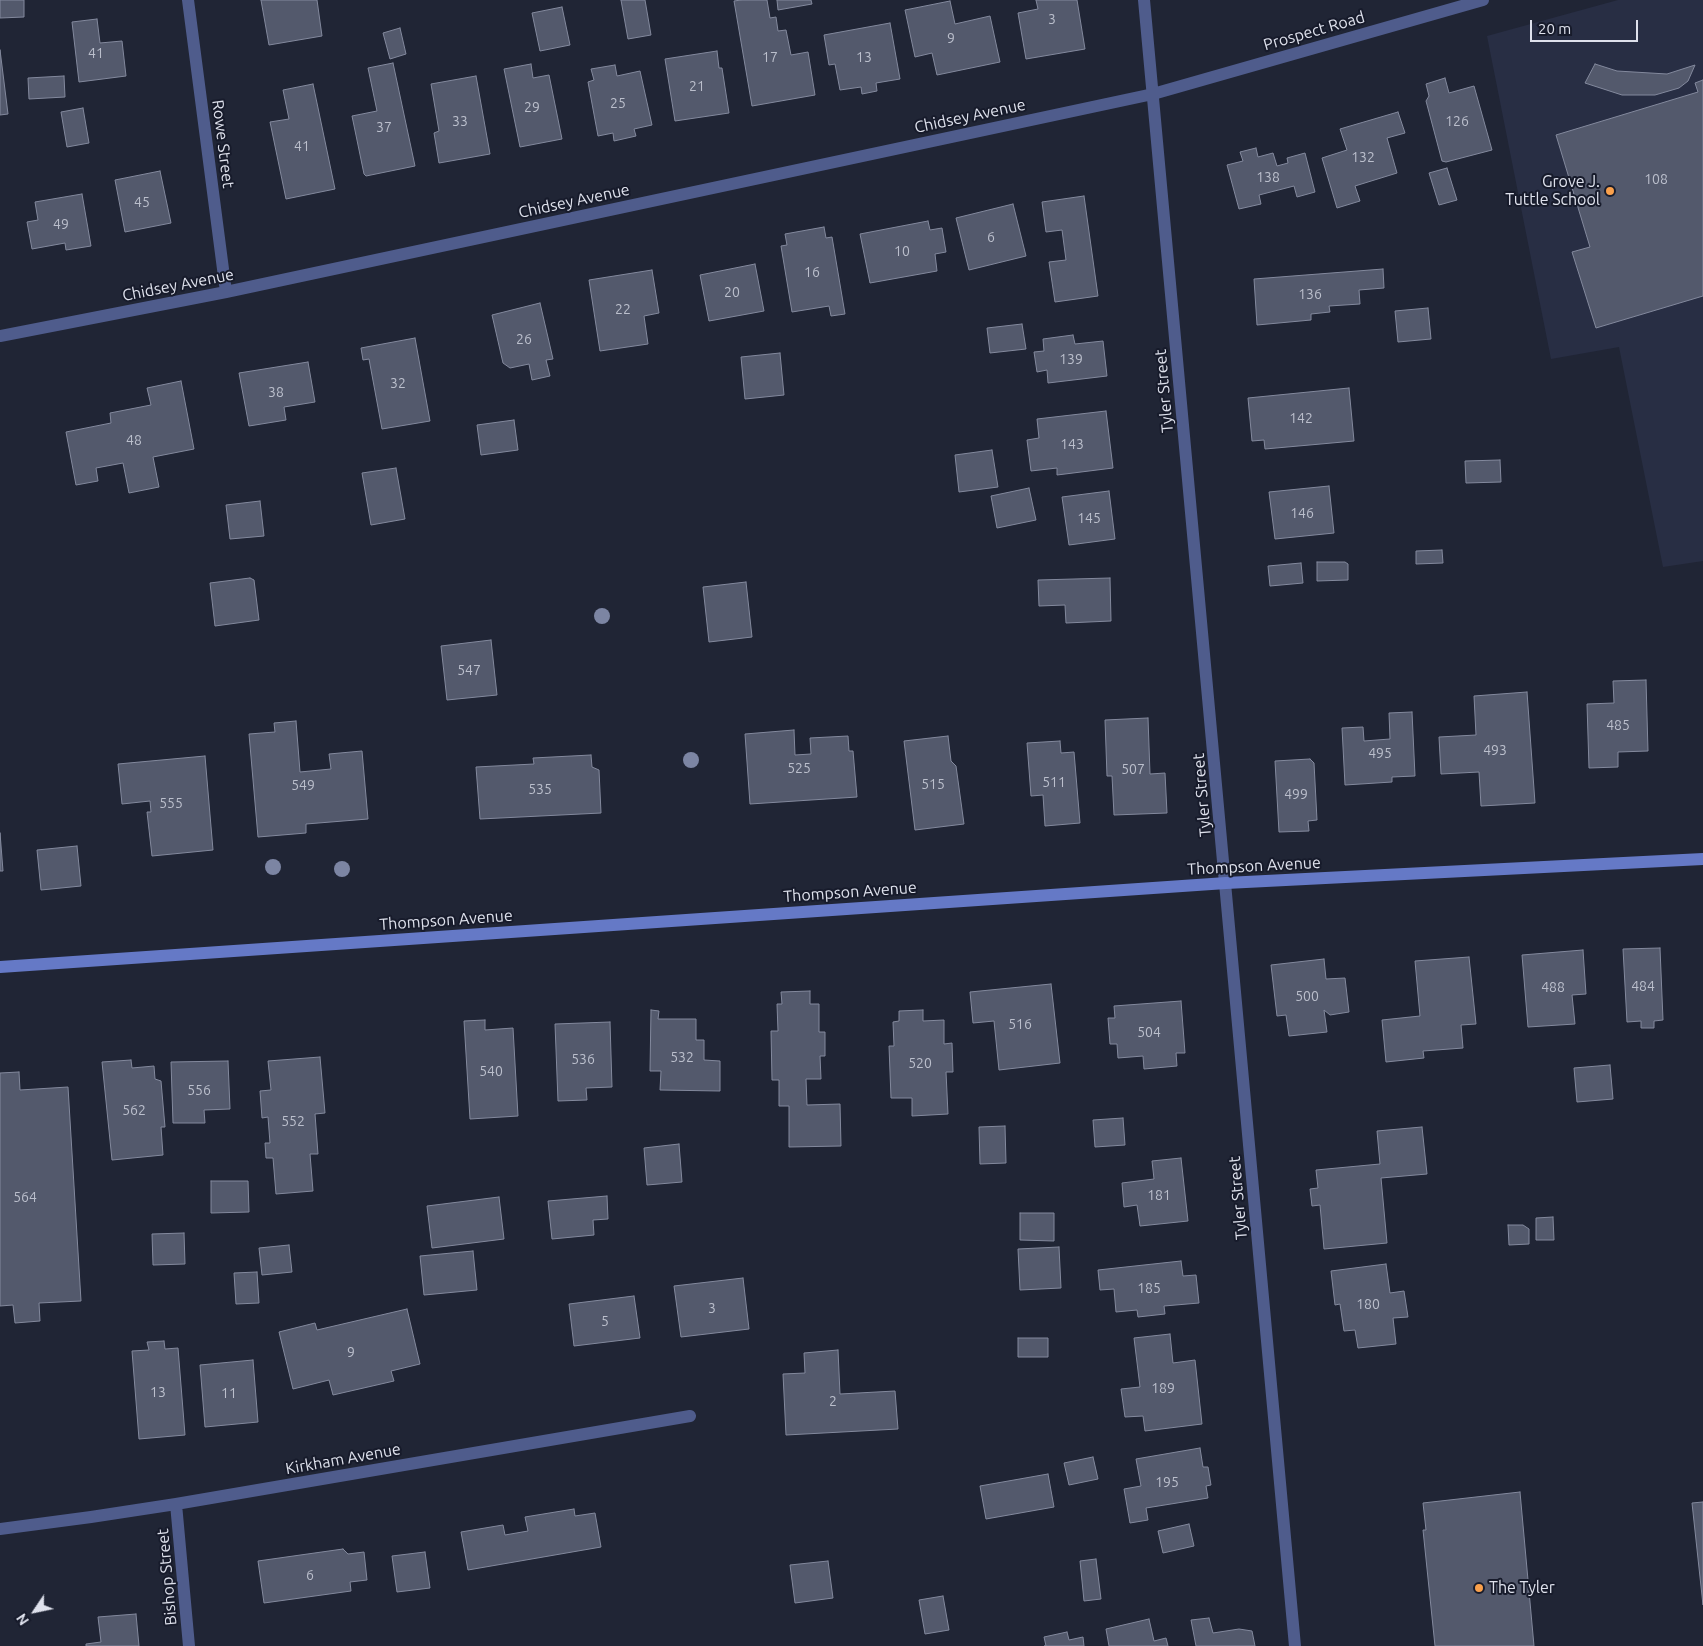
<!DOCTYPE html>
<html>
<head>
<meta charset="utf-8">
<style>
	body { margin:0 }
	#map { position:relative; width:1703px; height:1646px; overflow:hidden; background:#202535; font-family:Ubuntu,sans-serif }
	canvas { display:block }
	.north { position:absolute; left:10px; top:1586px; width:50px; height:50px; -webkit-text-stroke:4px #171b2b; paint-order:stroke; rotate:236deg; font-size:14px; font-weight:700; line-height:20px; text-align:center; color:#dee1ec }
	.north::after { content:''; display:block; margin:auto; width:18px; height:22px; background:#dee1ec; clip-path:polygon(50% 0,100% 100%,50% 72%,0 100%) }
	.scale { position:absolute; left:1530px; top:20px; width:108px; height:22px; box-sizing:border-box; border:2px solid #dee1ec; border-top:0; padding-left:6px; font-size:15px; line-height:18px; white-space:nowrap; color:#dee1ec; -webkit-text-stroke:4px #171b2b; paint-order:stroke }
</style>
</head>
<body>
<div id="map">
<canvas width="1703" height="1646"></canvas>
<div class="north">N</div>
<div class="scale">20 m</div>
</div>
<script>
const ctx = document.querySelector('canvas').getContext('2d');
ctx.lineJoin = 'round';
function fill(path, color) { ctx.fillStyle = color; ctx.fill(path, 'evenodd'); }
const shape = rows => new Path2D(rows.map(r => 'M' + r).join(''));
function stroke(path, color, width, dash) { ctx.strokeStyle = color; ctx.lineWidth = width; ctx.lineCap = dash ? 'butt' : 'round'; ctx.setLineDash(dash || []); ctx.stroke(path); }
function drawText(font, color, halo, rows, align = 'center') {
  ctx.font = font + ' Ubuntu,sans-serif'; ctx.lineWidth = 4; ctx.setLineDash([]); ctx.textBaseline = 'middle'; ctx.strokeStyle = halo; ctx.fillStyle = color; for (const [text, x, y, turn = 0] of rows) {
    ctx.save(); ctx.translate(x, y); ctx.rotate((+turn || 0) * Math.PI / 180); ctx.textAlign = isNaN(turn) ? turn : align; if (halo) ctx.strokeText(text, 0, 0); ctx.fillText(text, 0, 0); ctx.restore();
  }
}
const built = shape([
	[1618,0,1703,0,1703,561,1663,567,1619,347,1551,359,1487,36]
]);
const building = shape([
	[0,0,24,0,24,17,0,18,0,0],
	[261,0,317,0,322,36,269,45,261,0],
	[621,0,645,0,651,35,628,39,621,0],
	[741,0,767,0,770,18,776,17,778,31,786,30,791,55,808,52,815,95,752,106,734,1,741,0],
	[777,0,811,0,812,4,778,10,777,0],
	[1036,0,1077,0,1085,49,1026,59,1018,13,1038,9,1036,0],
	[950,1,955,24,990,16,1000,62,937,75,932,53,915,57,905,10,950,1],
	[562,7,570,45,540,51,532,13,562,7],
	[97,19,100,43,122,41,126,76,79,82,72,22,97,19],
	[890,23,900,79,876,83,877,91,862,94,861,87,840,90,835,64,829,65,824,35,890,23],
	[400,28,406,54,390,59,383,33,400,28],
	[0,50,8,114,0,115,0,50],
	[717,51,719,68,722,68,729,113,675,121,665,59,717,51],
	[393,63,415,166,366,176,364,174,352,116,377,111,368,68,393,63],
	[531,64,533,78,549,75,562,139,520,147,504,69,531,64],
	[1595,64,1617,71,1667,74,1695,65,1688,81,1679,88,1655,95,1622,95,1585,83,1595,64],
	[615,65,617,76,640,71,652,125,634,129,636,136,614,141,613,133,598,136,588,82,594,80,591,69,615,65],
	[64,76,65,97,29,99,28,78,64,76],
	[476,76,490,154,439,163,434,133,439,131,431,84,476,76],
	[1445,78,1449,93,1474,86,1492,150,1446,162,1442,161,1426,101,1429,96,1426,84,1445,78],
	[1703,80,1703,296,1596,328,1572,252,1590,247,1556,135,1698,92,1695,83,1703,80],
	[313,84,335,189,286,199,270,122,289,119,283,90,313,84],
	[83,108,89,143,67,147,61,112,83,108],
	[1398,112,1405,133,1387,138,1397,173,1355,186,1360,201,1337,208,1322,158,1347,150,1340,129,1398,112],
	[1256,148,1258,157,1273,153,1277,166,1288,163,1287,158,1305,153,1315,192,1297,197,1294,186,1259,195,1261,204,1239,209,1227,165,1243,161,1240,152,1256,148],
	[1447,168,1457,200,1439,205,1429,173,1447,168],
	[160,171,171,223,125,232,115,180,160,171],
	[82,194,91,246,66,250,65,243,32,249,27,222,38,220,35,202,82,194],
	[1084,196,1098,296,1055,302,1049,262,1066,260,1062,230,1046,232,1042,202,1084,196],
	[1013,204,1026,256,969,270,956,218,1013,204],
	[928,221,930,230,942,228,946,252,935,254,937,271,870,283,860,234,928,221],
	[824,227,826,238,832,237,845,314,831,316,829,306,792,312,781,246,787,245,785,234,824,227],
	[755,264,764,311,709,321,700,275,755,264],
	[1383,269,1384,288,1359,290,1360,304,1329,306,1330,312,1311,314,1311,320,1257,325,1254,279,1383,269],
	[652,270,659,313,644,316,648,344,600,351,589,280,652,270],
	[540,303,553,359,546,360,550,376,532,380,529,364,510,368,503,363,492,315,540,303],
	[1428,308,1431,339,1398,342,1395,311,1428,308],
	[1022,324,1026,349,990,353,987,328,1022,324],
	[1073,335,1075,344,1103,341,1107,376,1048,383,1047,370,1037,372,1034,352,1044,351,1043,339,1073,335],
	[415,338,430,421,382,429,369,359,363,360,361,348,415,338],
	[780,353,784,395,745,399,741,357,780,353],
	[308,362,315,402,284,407,286,420,249,426,239,373,308,362],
	[181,381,194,449,153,457,159,487,129,493,123,463,96,468,98,481,76,485,66,432,111,423,110,413,151,405,147,388,181,381],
	[1349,388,1354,441,1265,449,1264,440,1252,441,1248,398,1349,388],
	[1106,411,1113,468,1057,475,1057,468,1031,471,1027,440,1039,438,1037,419,1106,411],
	[514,420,518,450,481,455,477,425,514,420],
	[992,450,998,487,959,492,955,455,992,450],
	[1500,460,1501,482,1466,483,1465,461,1500,460],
	[396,468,405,519,371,525,362,473,396,468],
	[1329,486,1334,533,1275,539,1269,492,1329,486],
	[1029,488,1036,520,997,528,991,496,1029,488],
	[1109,491,1115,539,1069,545,1062,497,1109,491],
	[260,501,264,536,230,539,226,505,260,501],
	[1442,550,1443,563,1416,564,1416,551,1442,550],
	[1317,562,1345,562,1348,564,1348,580,1317,581,1317,562],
	[1301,563,1303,583,1270,586,1268,566,1301,563],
	[250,578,254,580,259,620,215,626,210,583,250,578],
	[1110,578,1111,621,1066,623,1065,605,1039,606,1038,580,1110,578],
	[746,582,752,637,709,642,703,587,746,582],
	[491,640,497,695,447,700,441,646,491,640],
	[1646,680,1648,751,1618,752,1618,767,1589,768,1587,704,1614,703,1613,681,1646,680],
	[1527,692,1535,803,1481,806,1479,772,1441,774,1439,737,1476,735,1474,696,1527,692],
	[1412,712,1415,776,1392,777,1392,782,1345,785,1342,728,1363,727,1364,741,1390,739,1389,713,1412,712],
	[1148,718,1150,774,1165,773,1167,813,1114,815,1112,776,1107,776,1105,720,1148,718],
	[296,721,300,772,331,769,329,754,362,751,368,819,306,824,306,833,258,837,249,734,275,732,274,723,296,721],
	[794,730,795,755,811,754,810,738,848,736,849,751,853,751,857,797,750,804,745,734,794,730],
	[948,736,951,761,956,766,964,824,915,830,904,741,948,736],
	[1060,741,1061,753,1074,752,1080,823,1045,826,1043,795,1031,796,1027,743,1060,741],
	[591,755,592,767,599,770,601,813,480,819,476,767,534,764,533,758,591,755],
	[205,756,213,850,152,856,147,812,151,812,150,801,122,804,118,764,205,756],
	[1310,759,1314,763,1317,820,1308,821,1309,831,1279,832,1275,761,1310,759],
	[0,833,3,871,0,871,0,833],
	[77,846,81,886,41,890,37,850,77,846],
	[1660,948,1663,1020,1654,1021,1654,1028,1641,1028,1641,1021,1627,1022,1623,949,1660,948],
	[1583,950,1586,994,1572,995,1575,1024,1528,1027,1522,955,1583,950],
	[1469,957,1476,1024,1461,1025,1463,1048,1423,1051,1424,1058,1386,1062,1382,1020,1420,1016,1415,961,1469,957],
	[1324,959,1326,979,1345,978,1349,1012,1330,1015,1324,1010,1327,1032,1289,1036,1286,1015,1277,1016,1271,965,1324,959],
	[1051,984,1060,1063,999,1070,994,1021,973,1023,970,992,1051,984],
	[810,991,810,1004,819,1004,819,1032,825,1032,825,1056,820,1056,821,1079,806,1079,807,1105,840,1104,841,1146,789,1147,789,1106,779,1106,779,1080,772,1080,771,1031,778,1031,777,1004,782,1004,781,992,810,991],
	[1181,1001,1185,1053,1176,1053,1177,1066,1144,1069,1143,1056,1118,1058,1117,1044,1110,1044,1108,1018,1115,1018,1114,1006,1181,1001],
	[651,1010,659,1011,658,1019,696,1019,696,1040,704,1040,704,1060,720,1061,720,1091,660,1090,661,1071,650,1071,651,1010],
	[923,1010,923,1021,944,1020,944,1044,952,1043,953,1072,946,1072,948,1114,912,1116,912,1098,891,1098,889,1046,894,1046,893,1022,899,1021,899,1011,923,1010],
	[485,1020,485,1030,513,1028,518,1116,470,1119,464,1021,485,1020],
	[610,1022,612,1087,586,1088,587,1100,558,1101,555,1024,610,1022],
	[320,1057,325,1113,315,1114,318,1154,310,1154,313,1191,276,1194,273,1158,266,1158,265,1143,270,1143,268,1117,262,1118,260,1091,271,1090,268,1061,320,1057],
	[131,1060,132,1068,154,1066,155,1079,161,1081,165,1127,161,1127,163,1155,112,1160,102,1062,131,1060],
	[228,1061,230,1109,204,1110,205,1123,173,1123,171,1062,228,1061],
	[1610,1065,1613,1099,1577,1102,1574,1068,1610,1065],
	[19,1072,20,1090,68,1087,81,1301,39,1303,40,1321,15,1323,13,1305,0,1306,0,1073,19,1072],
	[1123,1118,1125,1145,1095,1147,1093,1120,1123,1118],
	[1005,1126,1006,1163,980,1164,979,1127,1005,1126],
	[1422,1127,1427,1174,1381,1178,1387,1243,1324,1249,1320,1205,1312,1206,1310,1189,1318,1188,1316,1170,1380,1164,1377,1131,1422,1127],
	[679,1144,682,1182,647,1185,644,1148,679,1144],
	[1181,1158,1188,1221,1140,1226,1137,1205,1124,1207,1122,1183,1154,1179,1152,1161,1181,1158],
	[211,1181,248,1181,249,1212,211,1213,211,1181],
	[607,1196,608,1219,593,1220,594,1235,552,1239,548,1201,607,1196],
	[499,1197,504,1239,432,1248,427,1206,499,1197],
	[1020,1213,1054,1213,1054,1241,1020,1240,1020,1213],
	[1553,1217,1554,1240,1536,1240,1536,1218,1553,1217],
	[1508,1225,1523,1225,1529,1229,1529,1244,1509,1245,1508,1225],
	[184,1233,185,1264,153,1265,152,1234,184,1233],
	[289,1245,292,1272,262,1275,259,1248,289,1245],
	[1059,1247,1061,1288,1020,1290,1018,1249,1059,1247],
	[473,1251,477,1290,424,1295,420,1256,473,1251],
	[1181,1261,1183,1276,1196,1275,1199,1303,1164,1306,1165,1314,1138,1317,1137,1310,1116,1312,1114,1289,1100,1290,1098,1270,1181,1261],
	[1386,1264,1390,1293,1404,1291,1408,1317,1393,1318,1396,1344,1358,1348,1355,1330,1344,1331,1340,1304,1335,1305,1331,1271,1386,1264],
	[257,1272,259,1303,236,1304,234,1273,257,1272],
	[743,1278,749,1329,681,1337,674,1286,743,1278],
	[634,1296,640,1338,574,1346,569,1304,634,1296],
	[407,1309,420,1364,391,1371,394,1381,333,1395,329,1380,293,1389,279,1332,315,1323,317,1330,407,1309],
	[1170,1334,1173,1363,1195,1360,1202,1424,1145,1431,1143,1416,1125,1417,1121,1389,1140,1387,1134,1338,1170,1334],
	[1018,1338,1048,1338,1048,1357,1018,1357,1018,1338],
	[164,1341,165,1349,178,1348,185,1435,139,1439,132,1351,149,1350,147,1342,164,1341],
	[838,1350,840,1394,895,1391,898,1429,786,1435,783,1374,805,1373,804,1353,838,1350],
	[253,1360,258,1422,205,1427,200,1365,253,1360],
	[1200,1448,1203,1467,1208,1467,1211,1485,1206,1486,1208,1498,1146,1508,1148,1520,1130,1523,1124,1489,1141,1486,1136,1459,1200,1448],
	[1093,1457,1098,1479,1069,1485,1064,1463,1093,1457],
	[1048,1474,1054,1507,986,1519,980,1486,1048,1474],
	[1520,1492,1534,1646,1435,1646,1423,1530,1426,1530,1423,1503,1520,1492],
	[1703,1502,1703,1605,1692,1503,1703,1502],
	[574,1509,575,1516,595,1513,601,1547,468,1570,461,1532,503,1525,505,1535,528,1531,525,1517,574,1509],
	[1189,1524,1194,1546,1163,1553,1158,1531,1189,1524],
	[343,1549,348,1554,364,1552,367,1580,350,1582,351,1591,264,1603,258,1561,343,1549],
	[425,1552,430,1588,397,1592,392,1556,425,1552],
	[1096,1559,1101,1599,1084,1601,1080,1561,1096,1559],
	[828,1561,833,1598,795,1603,790,1565,828,1561],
	[943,1596,949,1630,925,1634,919,1600,943,1596],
	[136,1614,139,1646,86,1646,86,1644,101,1642,98,1617,136,1614],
	[1209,1618,1213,1633,1239,1629,1252,1631,1255,1646,1196,1646,1191,1620,1209,1618],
	[1149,1619,1154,1641,1166,1638,1168,1646,1109,1646,1106,1629,1149,1619],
	[1067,1632,1069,1640,1083,1637,1084,1646,1044,1646,1046,1646,1044,1637,1067,1632]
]);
const street = shape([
	[188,0,226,292],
	[1144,0,1295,1646],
	[0,336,226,292,1153,94,1483,0],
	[176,1504,189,1646],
	[0,1529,91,1517,176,1504,690,1416]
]);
const secondary = shape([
	[0,967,1226,883,1703,859]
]);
const trees = [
	[602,616],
	[691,760],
	[273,867],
	[342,869]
];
const markers = [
	[1610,191,5,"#f9a04c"],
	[1479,1588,5,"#f9a04c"]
];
const numberNames = [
	["3",1052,19],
	["9",951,38],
	["41",96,53],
	["17",770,57],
	["13",864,57],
	["21",697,86],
	["25",618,103],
	["29",532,107],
	["33",460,121],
	["126",1457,121],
	["37",384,127],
	["41",302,146],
	["132",1363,157],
	["138",1268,177],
	["108",1656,179],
	["45",142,202],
	["49",61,224],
	["6",991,237],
	["10",902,251],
	["16",812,272],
	["20",732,292],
	["136",1310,294],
	["22",623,309],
	["26",524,339],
	["139",1071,359],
	["32",398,383],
	["38",276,392],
	["142",1301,418],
	["48",134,440],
	["143",1072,444],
	["146",1302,513],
	["145",1089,518],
	["547",469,670],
	["485",1618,725],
	["493",1495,750],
	["495",1380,753],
	["525",799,768],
	["507",1133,769],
	["511",1054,782],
	["515",933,784],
	["549",303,785],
	["535",540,789],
	["499",1296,794],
	["555",171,803],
	["484",1643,986],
	["488",1553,987],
	["500",1307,996],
	["516",1020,1024],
	["504",1149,1032],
	["532",682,1057],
	["536",583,1059],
	["520",920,1063],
	["540",491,1071],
	["556",199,1090],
	["562",134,1110],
	["552",293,1121],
	["181",1159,1195],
	["564",25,1197],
	["185",1149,1288],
	["180",1368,1304],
	["3",712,1308],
	["5",605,1321],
	["9",351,1352],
	["189",1163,1388],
	["13",158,1392],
	["11",229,1393],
	["2",833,1401],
	["195",1167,1482],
	["6",310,1575]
];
const streetNames = [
	["Prospect Road",1314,31,-16],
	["Chidsey Avenue",970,116,-12],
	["Rowe Street",223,144,83],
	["Chidsey Avenue",574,201,-12],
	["Chidsey Avenue",178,285,-11],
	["Tyler Street",1164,391,-95],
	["Tyler Street",1202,795,-95],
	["Thompson Avenue",1254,866,-3],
	["Thompson Avenue",850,892,-4],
	["Thompson Avenue",446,920,-4],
	["Tyler Street",1238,1198,-95],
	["Kirkham Avenue",343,1459,-10],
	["Bishop Street",167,1577,-95]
];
const poiNames = [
	["Grove J.",1600,182],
	["Tuttle School",1600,200],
	["The Tyler",1489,1588,"left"]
];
fill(built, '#282e44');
fill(building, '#53596c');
stroke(building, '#83899d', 1);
stroke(street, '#4f5c8c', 12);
stroke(secondary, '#6579c6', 12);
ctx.fillStyle = '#7c85a3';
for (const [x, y] of trees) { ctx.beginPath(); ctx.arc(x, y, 8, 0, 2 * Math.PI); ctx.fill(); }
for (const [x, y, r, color] of markers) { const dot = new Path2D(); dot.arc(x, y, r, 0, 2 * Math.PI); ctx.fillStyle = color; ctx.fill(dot); stroke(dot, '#171b2b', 2); }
drawText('14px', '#bbbfcc', null, numberNames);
drawText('16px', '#dee1ec', '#171b2b', streetNames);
drawText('16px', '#dee1ec', '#171b2b', poiNames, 'right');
</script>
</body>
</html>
